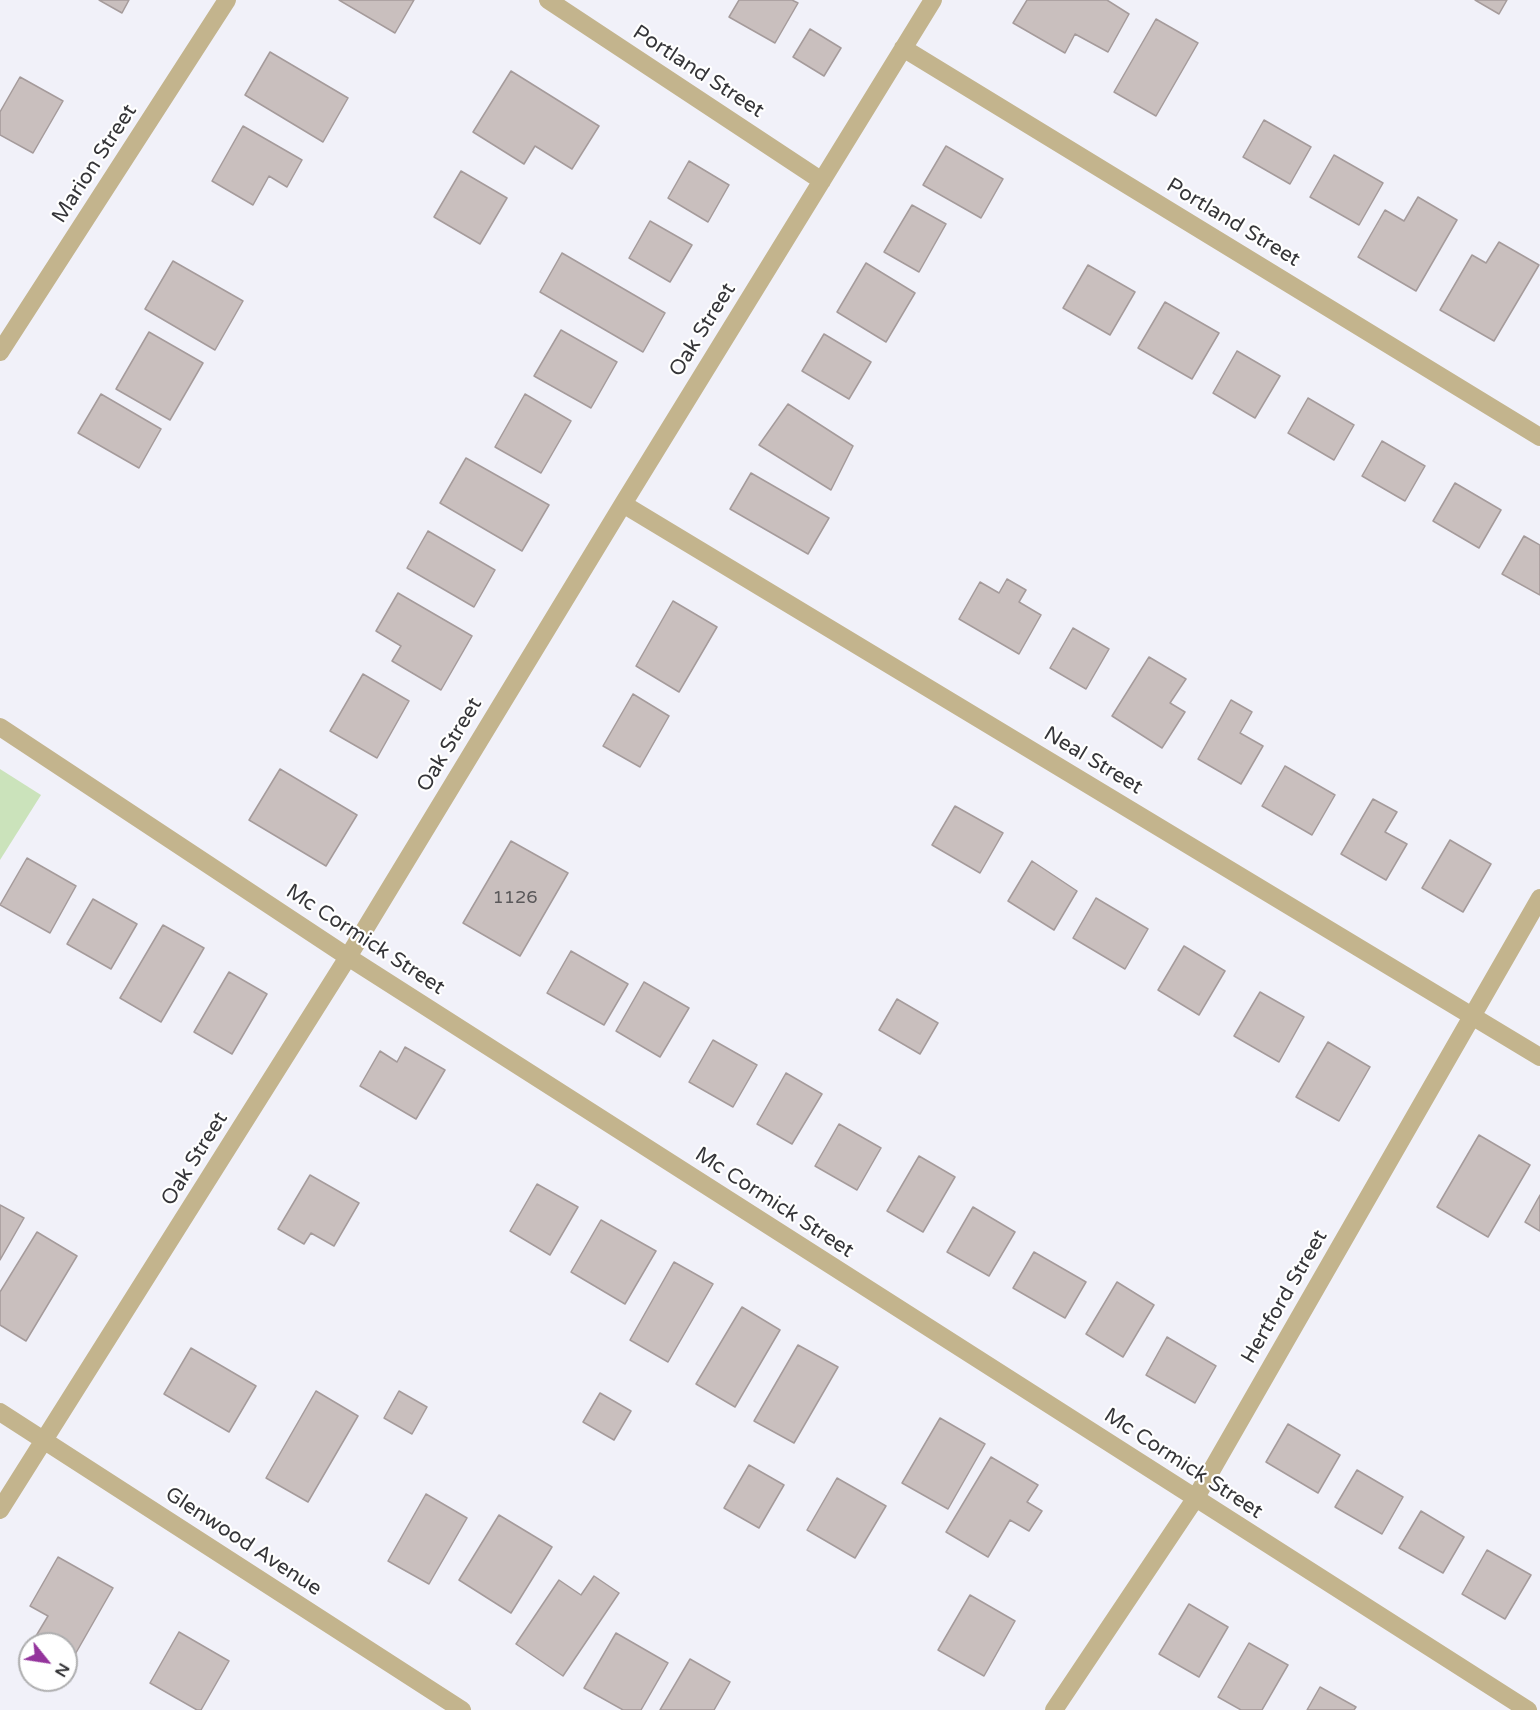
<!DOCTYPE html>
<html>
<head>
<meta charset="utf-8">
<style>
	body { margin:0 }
	#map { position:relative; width:1540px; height:1710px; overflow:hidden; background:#f1f1f9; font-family:"Varela Round",sans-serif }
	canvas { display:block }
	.north { position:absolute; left:18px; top:1632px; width:60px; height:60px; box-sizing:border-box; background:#fff; border:2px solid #aeaeaf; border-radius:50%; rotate:120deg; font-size:16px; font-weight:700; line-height:24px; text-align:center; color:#353538 }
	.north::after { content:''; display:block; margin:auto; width:21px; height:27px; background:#94349c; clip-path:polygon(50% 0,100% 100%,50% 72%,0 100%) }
</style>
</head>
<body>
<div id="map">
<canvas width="1540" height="1710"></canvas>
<div class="north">N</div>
</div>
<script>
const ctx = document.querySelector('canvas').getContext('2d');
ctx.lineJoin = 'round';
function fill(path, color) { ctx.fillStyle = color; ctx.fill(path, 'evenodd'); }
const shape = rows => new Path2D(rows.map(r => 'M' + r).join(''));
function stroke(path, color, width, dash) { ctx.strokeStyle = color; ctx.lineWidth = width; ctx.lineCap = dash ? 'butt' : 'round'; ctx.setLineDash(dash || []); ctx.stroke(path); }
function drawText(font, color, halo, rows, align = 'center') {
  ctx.font = font + ' "Varela Round",sans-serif'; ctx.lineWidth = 4.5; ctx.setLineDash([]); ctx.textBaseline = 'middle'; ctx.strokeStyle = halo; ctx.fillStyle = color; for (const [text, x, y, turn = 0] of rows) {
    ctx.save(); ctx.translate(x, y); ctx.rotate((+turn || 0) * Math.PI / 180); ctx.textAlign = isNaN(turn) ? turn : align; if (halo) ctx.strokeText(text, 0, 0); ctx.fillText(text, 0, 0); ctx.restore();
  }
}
const green = shape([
	[0,769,41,795,0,860]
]);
const building = shape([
	[99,0,129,0,122,13,99,0],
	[339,0,414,0,395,33,339,0],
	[739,0,792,0,798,3,775,43,729,17,739,0],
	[1027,0,1107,0,1129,14,1108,52,1075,34,1065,53,1013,23,1027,0],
	[1475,0,1507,0,1499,14,1475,0],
	[1156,19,1198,43,1156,116,1114,92,1156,19],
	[810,29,841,48,824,76,793,57,810,29],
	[270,52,348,98,323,142,245,95,270,52],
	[511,71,599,126,572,169,535,146,524,164,473,132,511,71],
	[20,77,63,101,33,153,0,135,0,112,20,77],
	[1264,120,1311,147,1290,184,1243,157,1264,120],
	[243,126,302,160,287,187,269,176,253,205,212,181,243,126],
	[946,146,1003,179,981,218,923,185,946,146],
	[1334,155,1383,183,1359,225,1310,197,1334,155],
	[689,161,729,185,708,222,668,198,689,161],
	[461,171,507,198,480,244,434,217,461,171],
	[1418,197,1457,220,1416,291,1358,257,1385,210,1404,221,1418,197],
	[912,205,946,224,919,272,884,252,912,205],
	[650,221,692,245,670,282,629,258,650,221],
	[1499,242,1539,265,1494,341,1440,310,1472,255,1486,263,1499,242],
	[562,253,665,313,643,352,540,292,562,253],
	[173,261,243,301,215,350,145,309,173,261],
	[866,263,915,293,886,342,837,312,866,263],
	[1088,265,1135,292,1110,335,1063,308,1088,265],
	[1165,302,1219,333,1192,379,1138,348,1165,302],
	[561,330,617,362,591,408,534,376,561,330],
	[149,332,203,363,170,420,116,389,149,332],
	[824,334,871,362,849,399,802,371,824,334],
	[1237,351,1280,376,1255,418,1213,393,1237,351],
	[101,394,161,429,139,468,78,433,101,394],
	[525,394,571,421,541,473,495,447,525,394],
	[1308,398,1354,425,1334,460,1288,433,1308,398],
	[788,404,853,446,831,490,759,445,788,404],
	[1382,441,1425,466,1405,501,1362,476,1382,441],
	[466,458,549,505,522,551,440,503,466,458],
	[751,473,829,518,808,554,730,509,751,473],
	[1455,483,1501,510,1479,548,1433,521,1455,483],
	[428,531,495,570,474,607,407,568,428,531],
	[1524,536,1540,545,1540,595,1502,574,1524,536],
	[1007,579,1026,590,1019,602,1041,615,1019,654,959,619,980,582,999,593,1007,579],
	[398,593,472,636,441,690,392,661,401,646,376,631,398,593],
	[673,601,717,627,679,692,636,666,673,601],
	[1073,628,1109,649,1086,689,1050,668,1073,628],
	[1149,657,1186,679,1170,703,1185,712,1162,748,1112,716,1149,657],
	[363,674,409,701,377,758,330,731,363,674],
	[633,694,669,716,640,767,603,746,633,694],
	[1231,700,1252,712,1240,733,1263,746,1241,784,1198,759,1231,700],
	[1285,766,1335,795,1312,835,1262,806,1285,766],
	[280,769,357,815,326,866,249,820,280,769],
	[1373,799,1397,812,1385,832,1407,844,1386,880,1341,854,1373,799],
	[955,806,1003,833,980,873,932,845,955,806],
	[1450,840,1491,864,1463,912,1422,888,1450,840],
	[511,841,568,873,520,956,463,923,511,841],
	[27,858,76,886,50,933,0,905,27,858],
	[1032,861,1077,891,1054,930,1008,901,1032,861],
	[1096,898,1148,929,1125,969,1073,938,1096,898],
	[93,899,137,924,111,969,67,944,93,899],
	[163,925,204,948,161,1022,120,998,163,925],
	[1184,946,1225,971,1199,1015,1158,990,1184,946],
	[571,951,628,984,604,1025,547,993,571,951],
	[229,972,267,994,232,1054,194,1032,229,972],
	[644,982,689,1008,660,1057,616,1031,644,982],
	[1260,992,1304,1017,1279,1062,1234,1036,1260,992],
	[897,999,938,1023,920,1054,879,1030,897,999],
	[713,1040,757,1065,733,1107,689,1082,713,1040],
	[1328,1042,1370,1067,1339,1121,1296,1097,1328,1042],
	[405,1047,445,1070,416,1119,360,1086,380,1051,397,1062,405,1047],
	[786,1073,822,1094,792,1144,757,1124,786,1073],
	[839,1124,881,1148,857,1190,815,1166,839,1124],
	[1479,1135,1530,1165,1488,1237,1437,1207,1479,1135],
	[919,1156,955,1177,923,1232,887,1211,919,1156],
	[310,1175,359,1203,334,1246,311,1233,304,1244,278,1229,310,1175],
	[537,1184,578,1207,550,1255,510,1231,537,1184],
	[1540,1195,1540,1231,1525,1222,1540,1195],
	[0,1205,24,1218,0,1260,0,1205],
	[973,1207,1015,1232,989,1276,947,1252,973,1207],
	[601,1220,656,1251,625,1304,571,1272,601,1220],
	[37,1232,77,1256,26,1341,0,1325,0,1292,37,1232],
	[1034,1252,1086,1282,1065,1318,1013,1288,1034,1252],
	[674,1262,713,1284,668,1362,630,1340,674,1262],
	[1117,1282,1154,1305,1123,1357,1086,1334,1117,1282],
	[742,1307,780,1330,735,1407,696,1384,742,1307],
	[1167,1337,1216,1366,1195,1403,1146,1375,1167,1337],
	[798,1345,838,1367,794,1443,754,1421,798,1345],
	[191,1348,256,1386,229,1432,164,1394,191,1348],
	[316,1391,358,1416,308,1502,266,1478,316,1391],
	[399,1391,427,1407,412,1434,384,1418,399,1391],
	[600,1393,631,1411,614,1440,583,1422,600,1393],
	[940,1418,985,1444,948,1509,902,1483,940,1418],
	[1288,1424,1340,1455,1318,1493,1266,1462,1288,1424],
	[991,1457,1038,1485,1027,1502,1042,1511,1029,1531,1010,1520,988,1557,946,1532,991,1457],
	[749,1465,784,1485,759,1528,724,1508,749,1465],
	[1357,1470,1403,1497,1382,1534,1335,1507,1357,1470],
	[837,1478,886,1506,855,1558,807,1530,837,1478],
	[426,1494,467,1518,429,1584,388,1561,426,1494],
	[1421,1511,1464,1537,1443,1573,1399,1548,1421,1511],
	[499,1515,552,1547,511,1613,459,1580,499,1515],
	[1487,1550,1531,1575,1505,1619,1462,1594,1487,1550],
	[58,1557,113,1588,73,1658,66,1654,66,1644,49,1644,36,1636,48,1616,30,1606,58,1557],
	[594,1576,619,1593,563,1676,516,1644,559,1580,581,1595,594,1576],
	[970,1595,1015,1621,984,1676,938,1650,970,1595],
	[1189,1604,1228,1627,1199,1677,1159,1654,1189,1604],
	[179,1632,229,1661,201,1710,197,1710,150,1683,179,1632],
	[616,1633,668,1663,641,1710,623,1710,584,1688,616,1633],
	[1249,1643,1288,1665,1262,1710,1241,1710,1218,1697,1249,1643],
	[690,1659,730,1682,714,1710,660,1710,690,1659],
	[1320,1687,1356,1707,1354,1710,1307,1710,1320,1687]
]);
const street = shape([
	[548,0,822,181],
	[903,48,1540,437],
	[0,352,227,0],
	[623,504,1540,1057],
	[0,727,348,957,1528,1710],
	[0,1412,462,1710],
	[0,1510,348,957,623,504,933,0],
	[1054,1710,1195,1499,1540,898]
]);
const numberNames = [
	["1126",515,898]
];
const streetNames = [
	["Portland Street",698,72,33],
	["Marion Street",95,164,-57],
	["Portland Street",1233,223,31],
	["Oak Street",703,330,-58],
	["Oak Street",450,745,-59],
	["Neal Street",1093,761,31],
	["Mc Cormick Street",365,940,33],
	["Oak Street",195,1159,-58],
	["Mc Cormick Street",774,1203,33],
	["Hertford Street",1285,1297,-60],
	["Mc Cormick Street",1183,1464,33],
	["Glenwood Avenue",243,1542,33]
];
fill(green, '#cbe3bb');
fill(building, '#c9bfbe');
stroke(building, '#a59b9b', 1.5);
stroke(street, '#c3b48d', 18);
drawText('18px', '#5a585a', null, numberNames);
drawText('21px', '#353538', '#fff', streetNames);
</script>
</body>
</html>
